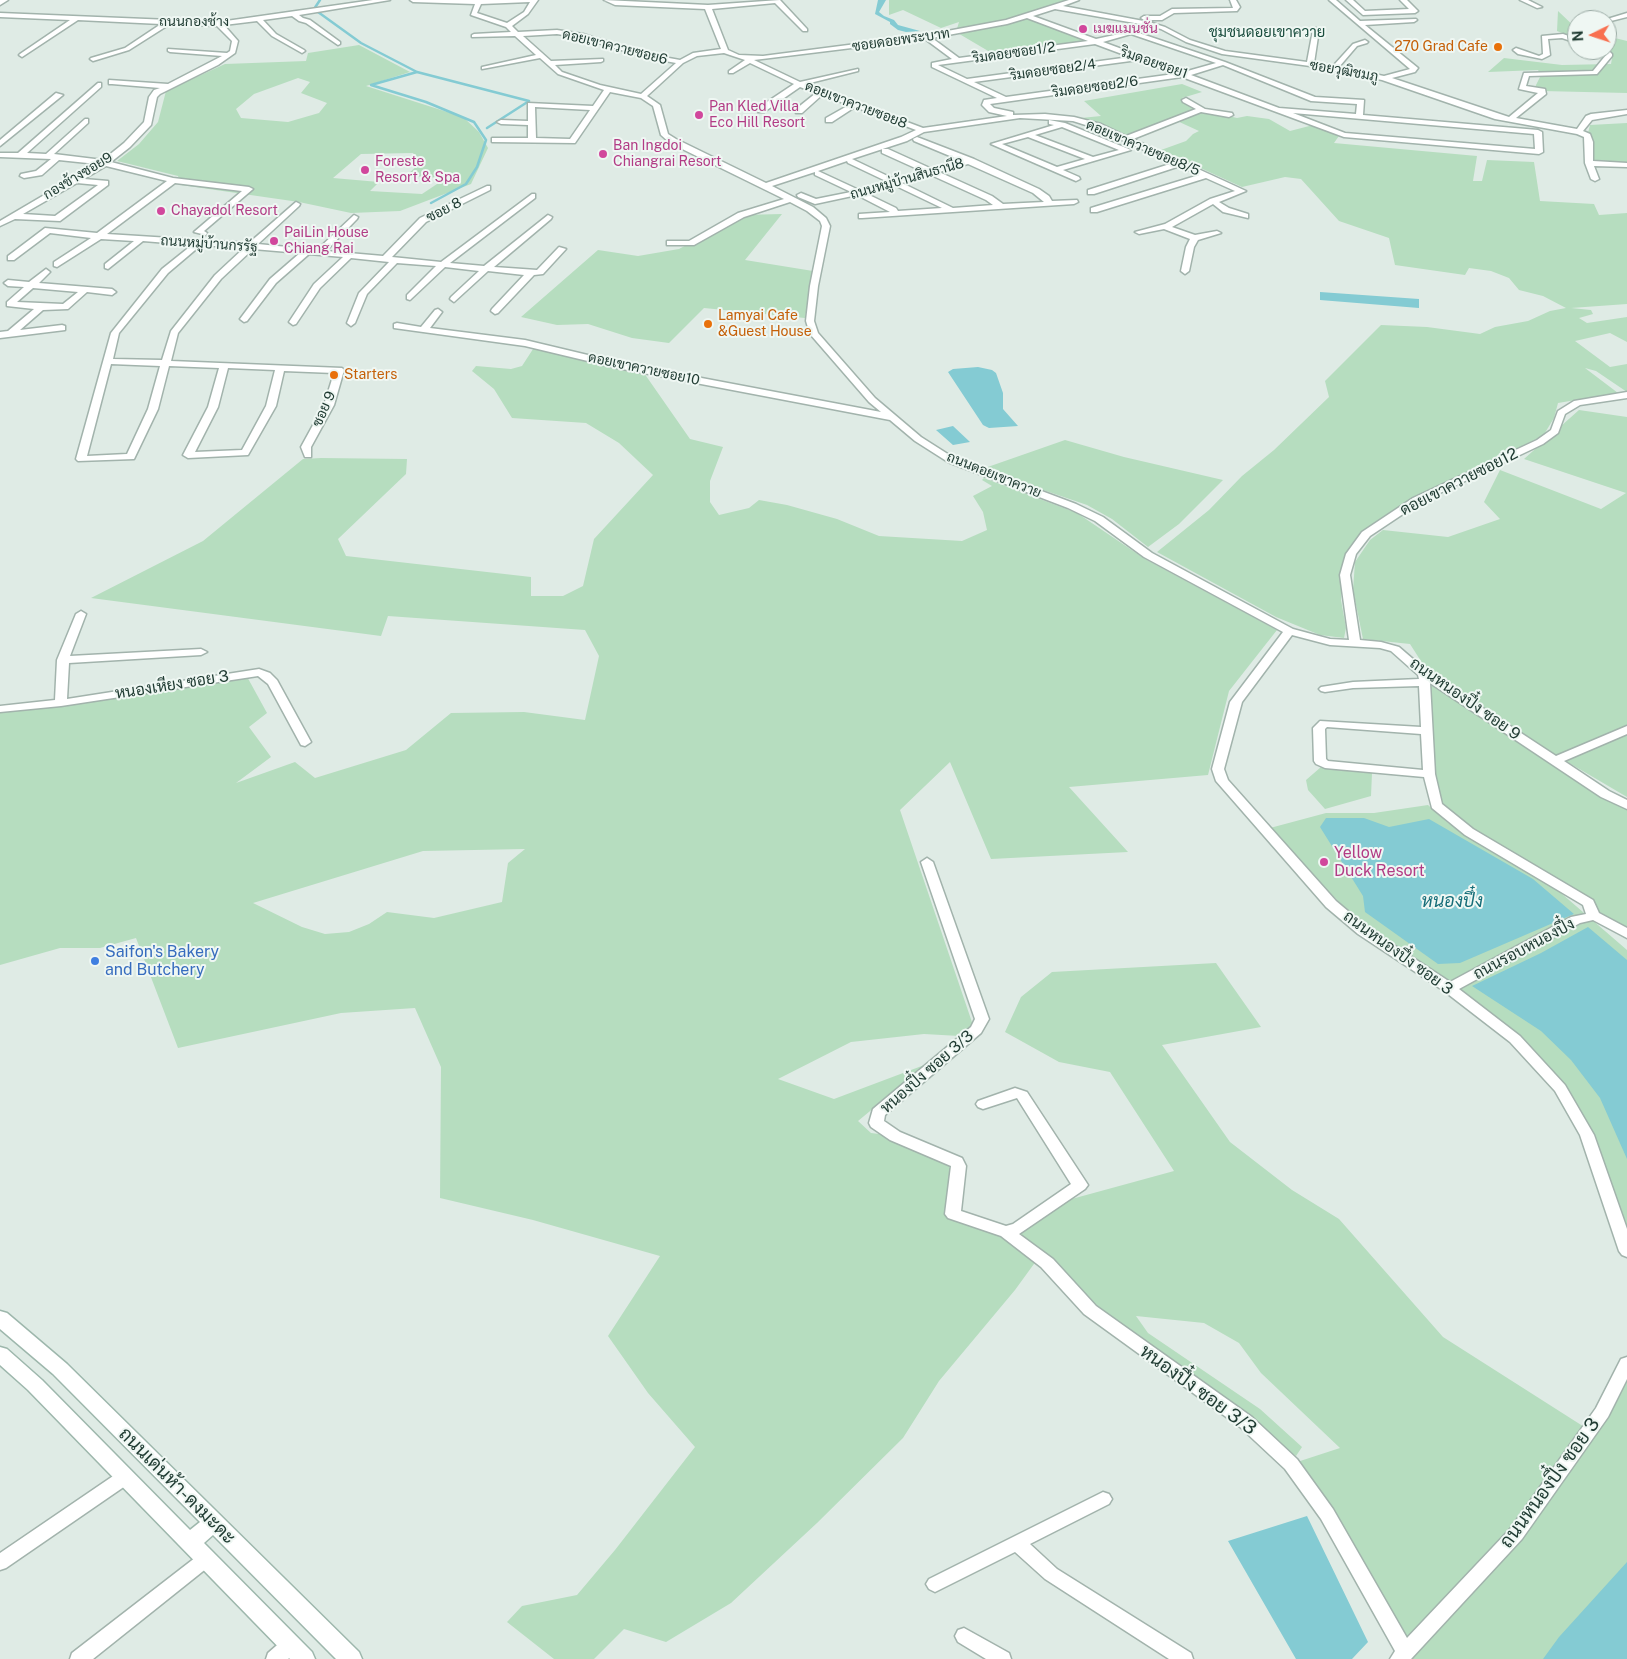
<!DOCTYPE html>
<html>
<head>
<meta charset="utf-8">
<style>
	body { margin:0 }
	#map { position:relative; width:1627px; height:1659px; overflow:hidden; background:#dfebe5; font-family:"Public Sans",sans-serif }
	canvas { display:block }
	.north { position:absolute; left:1567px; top:10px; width:50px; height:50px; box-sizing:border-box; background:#eff7f3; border:1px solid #9caca6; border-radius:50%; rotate:266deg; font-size:14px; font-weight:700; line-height:20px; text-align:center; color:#1f3b32 }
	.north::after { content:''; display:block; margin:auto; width:18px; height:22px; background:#f87050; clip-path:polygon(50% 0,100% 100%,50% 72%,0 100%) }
</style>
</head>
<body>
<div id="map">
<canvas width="1627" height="1659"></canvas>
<div class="north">N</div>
</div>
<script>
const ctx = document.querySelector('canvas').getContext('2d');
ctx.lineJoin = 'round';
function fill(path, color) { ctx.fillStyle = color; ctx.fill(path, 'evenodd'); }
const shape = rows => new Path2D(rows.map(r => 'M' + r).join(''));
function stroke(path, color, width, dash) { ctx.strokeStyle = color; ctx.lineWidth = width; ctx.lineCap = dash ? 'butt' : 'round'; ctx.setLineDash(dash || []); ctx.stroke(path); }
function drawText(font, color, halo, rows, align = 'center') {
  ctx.font = font + ' "Public Sans",Sarabun,sans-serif'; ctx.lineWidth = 4; ctx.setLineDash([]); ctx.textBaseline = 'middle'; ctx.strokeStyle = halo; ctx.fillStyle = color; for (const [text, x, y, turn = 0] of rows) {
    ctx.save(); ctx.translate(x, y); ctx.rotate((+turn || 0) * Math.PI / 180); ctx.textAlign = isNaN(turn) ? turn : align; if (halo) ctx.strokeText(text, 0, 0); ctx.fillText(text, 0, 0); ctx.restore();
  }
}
const green = shape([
	[889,0,1076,0,1029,15,1094,42,995,55,956,32,959,22,941,28,903,10,889,15],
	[1558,11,1577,29,1577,39,1557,31],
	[1607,36,1627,41,1627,93,1542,91,1535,87,1541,75,1538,70,1488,72,1504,58,1562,65,1611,64,1613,53,1607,50],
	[359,45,410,72,366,86,463,117,479,132,488,148,471,184,400,211,351,213,299,202,181,185,178,176,117,161,139,144,158,122,166,91,225,64,306,61,308,53],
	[298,78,310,82,301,93,327,103,319,113,288,122,241,118,236,109,254,94],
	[413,153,420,163,406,176,446,178,422,194,370,191,379,182,333,178,361,154],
	[1182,84,1202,92,1182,98,1200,109,1129,136,1081,118,1101,116,1084,101],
	[1201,110,1237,118,1247,116,1269,119,1290,131,1317,124,1341,133,1334,143,1477,156,1473,181,1482,181,1487,160,1534,162,1540,201,1594,204,1599,215,1627,213,1627,304,1571,308,1591,310,1593,314,1579,318,1587,323,1627,317,1627,342,1610,333,1575,341,1610,367,1627,364,1627,392,1596,371,1585,368,1618,393,1558,403,1554,418,1543,436,1421,494,1374,524,1351,545,1341,571,1341,600,1346,628,1344,638,1320,635,1276,617,1157,552,1209,510,1242,476,1274,450,1329,397,1325,381,1381,325,1427,327,1480,334,1495,327,1528,321,1550,311,1566,308,1543,296,1519,290,1509,278,1491,271,1469,268,1465,275,1395,265,1389,238,1339,221,1301,179,1285,177,1242,187,1161,150,1186,141,1193,134,1199,131,1175,120],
	[1627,123,1627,163,1593,160,1588,133,1590,125],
	[782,214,745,260,813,271,805,318,704,308,669,343,632,338,588,324,557,325,521,317,598,250,638,256,679,249,742,215],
	[535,346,637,369,644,373,690,439,723,447,710,481,710,502,719,515,749,508,759,500,787,505,837,519,879,536,962,541,987,530,983,512,973,496,992,486,982,480,984,478,1077,513,1145,559,1277,630,1229,691,1208,775,1069,787,1128,852,991,859,950,762,900,810,977,1037,924,1034,851,1042,778,1079,834,1099,927,1064,858,1121,871,1133,895,1136,957,1162,953,1214,1006,1232,1039,1257,1015,1290,939,1381,903,1438,817,1523,731,1603,666,1642,624,1629,594,1659,554,1659,507,1622,522,1606,577,1595,615,1550,695,1447,648,1393,608,1336,660,1256,533,1220,440,1198,441,1067,415,1008,341,1013,178,1048,136,938,100,948,60,948,0,965,0,708,72,701,245,673,267,713,249,727,271,757,236,783,295,762,315,778,406,750,451,713,524,712,585,720,599,656,585,630,388,616,381,636,91,598,203,541,303,459,321,458,407,459,406,474,338,539,346,556,531,577,531,596,563,596,583,586,594,539,653,475,619,443,586,423,512,418,494,389,472,371,476,366,511,369,522,366],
	[525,849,508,863,502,902,434,918,387,912,369,924,349,932,325,934,302,927,253,903,423,851],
	[1579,410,1627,417,1627,797,1530,740,1469,700,1426,669,1410,644,1363,639,1353,590,1355,562,1370,540,1383,530,1448,537,1500,519,1484,502,1500,470,1601,509,1626,493,1524,459],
	[1065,440,1124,457,1223,480,1179,524,1148,547,1112,519,1087,505,982,469],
	[1424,674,1627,805,1627,934,1547,881,1627,950,1627,1228,1584,1117,1552,1072,1434,973,1360,923,1309,872,1270,828,1326,813,1374,813,1428,805,1448,823,1534,872,1436,805],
	[1321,767,1372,773,1371,796,1325,809,1308,790,1306,780],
	[1216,963,1261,1027,1162,1045,1230,1142,1292,1190,1339,1219,1443,1337,1589,1430,1466,1587,1541,1502,1572,1453,1607,1408,1627,1371,1627,1659,1398,1659,1404,1652,1291,1464,1340,1448,1261,1373,1239,1343,1204,1323,1136,1316,1148,1333,1260,1409,1302,1447,1296,1456,1106,1313,1011,1231,1068,1200,1174,1171,1110,1072,1059,1062,1005,1032,1021,997,1052,972]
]);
const water = shape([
	[878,0,886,0,879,12,884,16,894,20,898,25,920,31,906,32,898,30,890,24,890,22,875,14],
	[1320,292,1419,299,1419,308,1320,300],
	[978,367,992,370,996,373,1003,393,1003,409,1018,426,989,428,983,425,948,372,953,369],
	[953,426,970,442,953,445,936,430],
	[1326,818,1364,818,1389,827,1429,819,1533,879,1574,914,1460,963,1438,964,1365,912,1363,896,1320,827],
	[1588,927,1627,960,1627,1159,1600,1098,1571,1060,1541,1031,1472,986,1541,953],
	[1307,1516,1368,1642,1352,1659,1296,1659,1228,1541],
	[1627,1562,1627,1659,1543,1659,1559,1637]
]);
const stream = shape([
	[314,9,320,0],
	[318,12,361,43,417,72,529,101,487,128],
	[417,72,371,85,426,102,474,122,486,140,477,167,466,184,431,203]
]);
const minor = shape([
	[0,0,8,0,0,5,0,0],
	[373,0,390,0,299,15,303,18,310,20,340,42,340,44,338,45,306,23,299,21,292,16,263,20,276,34,304,50,305,51,302,53,272,36,257,21,224,25,238,41,235,53,218,65,160,94,157,97,151,125,130,147,111,162,173,178,249,187,253,189,204,231,207,233,206,235,194,232,242,191,175,183,107,234,249,243,296,202,300,204,299,206,258,244,317,250,354,215,358,217,357,219,326,251,383,256,420,218,487,186,490,186,490,190,426,222,392,257,441,262,532,194,535,194,535,198,450,263,484,266,548,215,552,217,551,219,494,267,537,270,559,247,566,249,543,274,534,275,498,313,495,314,491,311,492,309,524,275,488,271,454,302,450,299,451,297,479,271,445,267,410,300,407,299,407,295,436,266,397,263,367,294,355,323,351,326,347,323,359,293,389,262,351,258,320,288,296,324,293,325,289,322,314,284,343,257,309,254,276,283,247,321,244,322,240,319,270,279,300,253,253,249,221,279,178,333,171,361,342,368,344,370,334,405,311,447,311,457,305,457,301,447,324,405,334,373,284,371,276,406,248,455,188,458,183,455,208,407,219,368,169,366,158,409,134,459,78,461,76,459,111,333,162,269,192,245,143,241,108,269,105,268,105,264,134,241,101,239,57,267,54,266,54,262,91,238,50,233,14,260,8,260,8,256,45,228,97,233,167,181,106,166,84,179,108,181,108,185,60,221,15,219,0,226,0,221,97,164,59,160,42,175,24,178,20,176,21,174,36,171,51,159,0,157,0,153,18,153,98,83,101,83,101,87,27,153,46,154,85,119,88,119,88,123,54,154,103,160,124,143,144,122,149,97,154,90,160,88,112,84,109,84,109,80,168,84,222,56,170,52,168,51,168,49,227,53,230,51,232,41,217,26,170,24,129,50,93,61,90,59,91,58,125,48,161,24,78,20,22,57,19,55,20,54,70,20,0,17,0,13,219,22,373,0],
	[77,183,98,185,55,216,23,214,77,183],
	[201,245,244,248,215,275,171,331,162,360,113,359,119,333,168,273,201,245],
	[111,364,160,366,148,409,127,454,87,456,111,364],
	[228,368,275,370,266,406,242,450,195,452,218,407,228,368],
	[410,0,538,0,528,14,512,26,518,32,557,30,583,34,647,54,680,60,693,53,721,49,705,9,615,5,604,0,708,5,780,0,807,29,807,31,803,31,775,3,712,9,728,50,739,55,763,56,926,35,1006,20,1069,0,1079,0,1063,6,1149,22,1165,27,1190,40,1225,51,1307,62,1313,30,1316,28,1319,30,1314,63,1333,66,1353,44,1365,40,1368,42,1367,43,1357,46,1339,67,1384,76,1410,69,1329,0,1336,0,1360,21,1416,19,1417,20,1414,22,1365,25,1418,68,1415,72,1392,78,1509,117,1538,93,1519,89,1524,73,1593,71,1606,55,1601,50,1607,49,1612,54,1612,56,1597,74,1529,76,1526,86,1545,89,1546,94,1516,118,1577,129,1586,116,1591,114,1627,110,1627,114,1592,120,1583,131,1590,134,1593,142,1593,161,1627,163,1627,167,1594,166,1599,179,1595,181,1591,179,1585,163,1584,137,1577,134,1495,119,1382,80,1310,66,1222,54,1186,42,1161,29,1146,25,1055,9,1033,16,1096,39,1133,31,1225,62,1315,97,1364,100,1363,115,1538,130,1542,132,1543,152,1539,154,1344,137,1182,77,990,104,994,108,1013,112,1013,115,1045,114,1074,117,1101,124,1126,136,1196,109,1183,102,1182,100,1186,98,1205,109,1232,113,1233,115,1229,117,1201,112,1133,139,1246,191,1219,202,1229,208,1248,214,1248,218,1223,212,1213,204,1172,227,1195,235,1217,231,1221,233,1198,240,1194,247,1189,271,1185,274,1181,271,1186,247,1190,239,1164,229,1139,234,1135,232,1165,224,1210,199,1235,191,1206,178,1097,212,1091,212,1091,208,1199,175,1180,166,1094,194,1088,194,1088,190,1173,163,1095,128,1073,121,1020,118,924,132,907,141,852,159,896,180,924,172,882,153,882,149,888,149,932,169,962,161,914,141,913,139,917,137,974,159,1039,189,1049,196,1052,201,1077,200,1078,202,1074,204,862,218,859,218,859,214,890,212,857,195,815,204,798,197,797,195,801,193,816,199,851,192,815,175,815,172,772,186,813,207,826,218,830,226,818,286,814,321,818,333,875,398,921,437,954,458,1076,504,1103,517,1152,553,1293,629,1330,639,1349,640,1340,575,1346,554,1362,532,1413,498,1537,440,1551,430,1558,411,1574,401,1627,392,1627,398,1580,405,1565,414,1558,433,1543,444,1421,502,1370,536,1356,554,1350,575,1360,640,1381,642,1399,647,1428,672,1556,756,1627,726,1627,734,1564,761,1609,791,1627,800,1627,809,1601,797,1430,683,1435,774,1442,804,1473,829,1593,900,1599,913,1627,928,1627,938,1593,920,1580,923,1459,989,1520,1036,1565,1085,1594,1135,1627,1229,1627,1257,1622,1255,1619,1251,1580,1135,1555,1091,1510,1042,1444,991,1358,934,1326,907,1216,781,1212,769,1230,702,1283,632,1144,557,1095,521,1068,508,948,462,915,441,890,420,617,368,525,346,394,328,394,324,397,323,421,327,435,310,438,309,442,312,430,328,525,340,617,362,881,412,869,402,810,334,806,321,810,286,822,226,820,221,807,211,790,202,744,217,694,245,667,245,667,241,689,241,738,213,784,199,670,143,661,135,653,106,641,98,610,92,575,143,492,142,492,138,528,138,528,125,501,124,497,122,501,120,528,121,528,103,593,106,604,90,558,74,540,58,482,69,482,67,536,55,515,36,472,37,472,35,474,34,511,32,506,27,471,15,475,4,413,2,410,0],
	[530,2,524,12,507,23,477,13,481,4,530,2],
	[1027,18,1088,41,959,58,932,38,1007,24,1027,18],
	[557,34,582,38,644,57,676,63,641,94,600,85,562,72,555,65,601,62,603,61,603,59,551,61,523,36,557,34],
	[1131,34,1216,63,1184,72,1103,42,1131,34],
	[925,39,952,59,932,63,932,67,997,98,984,100,982,105,989,112,1007,116,923,128,806,84,858,71,858,69,800,82,754,60,925,39],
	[1095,44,1130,57,967,79,938,65,1095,44],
	[724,53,745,60,729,71,729,73,733,73,750,63,794,84,758,108,758,112,764,112,800,87,816,93,796,109,796,113,802,113,822,95,849,105,826,118,826,122,832,122,855,107,916,130,901,137,766,183,676,139,668,134,660,105,647,96,683,63,697,56,724,53],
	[1138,60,1174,74,1006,97,974,82,1138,60],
	[1223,65,1311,101,1357,104,1356,114,1279,108,1191,75,1223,65],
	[535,107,590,110,570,139,536,138,535,107],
	[1293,113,1534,134,1535,149,1345,133,1293,113],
	[847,161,848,163,888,182,859,190,818,171,847,161],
	[968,164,1033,193,1044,202,1003,204,992,196,939,172,968,164],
	[931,175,986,200,993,205,953,208,902,183,931,175],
	[894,185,942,208,898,211,896,208,865,193,894,185],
	[1292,635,1330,645,1380,648,1391,651,1418,675,1419,679,1353,682,1321,687,1319,689,1321,691,1325,692,1353,688,1419,686,1421,727,1320,721,1313,728,1314,761,1316,764,1325,768,1424,777,1432,808,1465,835,1583,905,1586,914,1571,917,1450,982,1368,928,1336,901,1228,780,1224,769,1242,702,1292,635],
	[1327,727,1421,734,1423,770,1328,761,1326,759,1325,729,1327,727],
	[1230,0,1236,0,1240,7,1237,11,1174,13,1162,20,1144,20,1141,18,1144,16,1160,16,1172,9,1233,8,1230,0],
	[1346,0,1353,0,1365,11,1409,9,1400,0,1407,0,1418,11,1415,13,1363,15,1346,0],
	[1520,0,1528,0,1542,7,1537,8,1520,0],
	[1627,13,1627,17,1607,22,1607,20,1604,20,1627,13],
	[1563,34,1577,39,1577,43,1562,38,1548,39,1550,55,1542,59,1518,54,1513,50,1516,48,1539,56,1543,54,1542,36,1563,34],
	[56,93,63,95,0,146,0,140,56,93],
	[1049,120,1065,123,1131,150,1063,170,1079,177,1080,179,1076,181,991,144,1054,125,1049,124,1049,120],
	[1062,127,1119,150,1093,157,1035,135,1062,127],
	[1028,137,1085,159,1057,167,1002,144,1028,137],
	[46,269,50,272,39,283,112,289,116,292,112,295,87,292,68,309,43,310,20,330,62,325,65,326,65,330,0,338,0,332,8,331,34,309,7,306,7,302,24,287,8,286,4,283,8,280,29,282,46,269],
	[33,288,78,292,63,304,17,302,33,288],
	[81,611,86,614,70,656,201,649,207,652,201,655,69,663,67,699,259,669,270,673,277,680,311,742,305,746,301,745,268,684,258,676,61,706,0,712,0,706,55,700,57,660,76,614,81,611],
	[927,858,933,862,989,1019,981,1033,885,1115,884,1121,900,1132,962,1158,966,1166,961,1211,1006,1226,1013,1224,1071,1184,1017,1098,983,1109,978,1107,976,1104,978,1101,1015,1088,1027,1092,1088,1185,1085,1189,1019,1234,1053,1259,1096,1306,1252,1417,1297,1459,1333,1509,1407,1638,1510,1529,1596,1408,1621,1359,1627,1357,1627,1379,1608,1417,1522,1539,1411,1659,1390,1659,1395,1651,1321,1519,1285,1469,1240,1427,1084,1314,1041,1267,1001,1236,948,1218,945,1214,951,1166,890,1140,871,1127,869,1123,873,1109,971,1027,975,1019,921,862,927,858],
	[125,1470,131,1472,134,1477,131,1482,6,1568,0,1570,0,1553,119,1472,125,1470],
	[1103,1492,1109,1494,1112,1499,1109,1504,1030,1544,1057,1569,1191,1653,1193,1659,1169,1659,1045,1579,1015,1552,935,1592,929,1589,926,1584,929,1579,1103,1492],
	[206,1552,212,1554,215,1559,212,1564,93,1659,70,1659,72,1653,200,1554,206,1552],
	[964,1628,1009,1653,1011,1659,986,1659,958,1642,955,1636,958,1630,964,1628],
	[291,1637,298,1639,300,1645,298,1651,288,1659,266,1659,268,1653,284,1639,291,1637]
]);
const secondary = shape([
	[0,1311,7,1313,67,1364,359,1652,362,1659,336,1659,213,1535,204,1543,312,1652,315,1659,290,1659,28,1390,0,1365,0,1347,7,1349,42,1380,190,1530,200,1522,53,1374,0,1329,0,1311]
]);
const markers = [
	[1083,29,5,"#d1479c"],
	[1498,47,5,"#e8710a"],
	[699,115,5,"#d1479c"],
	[603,154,5,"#d1479c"],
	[365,170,5,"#d1479c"],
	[161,211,5,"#d1479c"],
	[274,241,5,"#d1479c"],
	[708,324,5,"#e8710a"],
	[334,375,5,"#e8710a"],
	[1324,862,5,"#d1479c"],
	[95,961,5,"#3f7fe0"]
];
const farStreetnames = [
	["ถนนกองช้าง",194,22],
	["ซอยดอยพระบาท",901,40,-8],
	["ดอยเขาควายซอย6",615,47,14],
	["ริมดอยซอย1/2",1014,53,-8],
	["ริมดอยซอย1",1154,63,19],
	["ริมดอยซอย2/4",1053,70,-8],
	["ซอยวุฒิชมภู",1344,71,10],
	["ริมดอยซอย2/6",1095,87,-8],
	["ดอยเขาควายซอย8",856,105,21],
	["ดอยเขาควายซอย8/5",1143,148,23],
	["กองช้างซอย9",78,176,-31],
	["ถนนหมู่บ้านสินธานี8",907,179,-16],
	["ซอย 8",444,210,-27],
	["ถนนหมู่บ้านกรรัฐ",209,244,4],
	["ดอยเขาควายซอย10",644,369,12],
	["ซอย 9",324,409,-66],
	["ถนนดอยเขาควาย",994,475,22]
];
const farHotelnames = [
	["เมฆแมนชั่น",1093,29],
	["Pan Kled Villa",709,107],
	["Eco Hill Resort",709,123],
	["Ban Ingdoi",613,146],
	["Chiangrai Resort",613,162],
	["Foreste",375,162],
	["Resort & Spa",375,178],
	["Chayadol Resort",171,211],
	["PaiLin House",284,233],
	["Chiang Rai",284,249]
];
const farFoodnames = [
	["270 Grad Cafe",1488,47,"right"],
	["Lamyai Cafe",718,316],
	["&Guest House",718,332],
	["Starters",344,375]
];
const farNeighbourhoodnames = [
	["ชุมชนดอยเขาควาย",1267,32]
];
const streetNames = [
	["ดอยเขาควายซอย12",1459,482,-27],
	["หนองเหียง ซอย 3",172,685,-9],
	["ถนนหนองปึ๋ง ซอย 9",1465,699,35],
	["ถนนรอบหนองปึ๋ง",1524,949,-28],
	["ถนนหนองปึ๋ง ซอย 3",1398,953,36],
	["หนองปึ๋ง ซอย 3/3",927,1072,-41]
];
const hotelNames = [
	["Yellow",1334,853],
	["Duck Resort",1334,871]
];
const shopNames = [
	["Saifon's Bakery",105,952],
	["and Butchery",105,970]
];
const waterNames = [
	["หนองปึ๋ง",1452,901]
];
const nearStreetnames = [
	["หนองปึ๋ง ซอย 3/3",1198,1390,36],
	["ถนนหนองปึ๋ง ซอย 3",1550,1483,-54],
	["ถนนเด่นห้า-ดงมะดะ",177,1486,45]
];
fill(green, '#b6ddbf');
fill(water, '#84cbd3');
stroke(stream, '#84cbd3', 2.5);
stroke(minor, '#a2b3ac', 3);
stroke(secondary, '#9db7ac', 3);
fill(minor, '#fff');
fill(secondary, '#fff');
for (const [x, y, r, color] of markers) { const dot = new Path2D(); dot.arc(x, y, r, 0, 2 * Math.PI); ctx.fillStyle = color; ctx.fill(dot); stroke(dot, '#eff7f3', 2); }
drawText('14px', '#1f3b32', '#eff7f3', farStreetnames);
drawText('14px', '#b23c85', '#eff7f3', farHotelnames, 'left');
drawText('14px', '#c56008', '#eff7f3', farFoodnames, 'left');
drawText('15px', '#1b4e3f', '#eff7f3', farNeighbourhoodnames);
drawText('16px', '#1f3b32', '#eff7f3', streetNames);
drawText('16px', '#b23c85', '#eff7f3', hotelNames, 'left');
drawText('16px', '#366cbe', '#eff7f3', shopNames, 'left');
drawText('italic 18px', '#176e79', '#eff7f3', waterNames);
drawText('19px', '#1f3b32', '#eff7f3', nearStreetnames);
</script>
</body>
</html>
